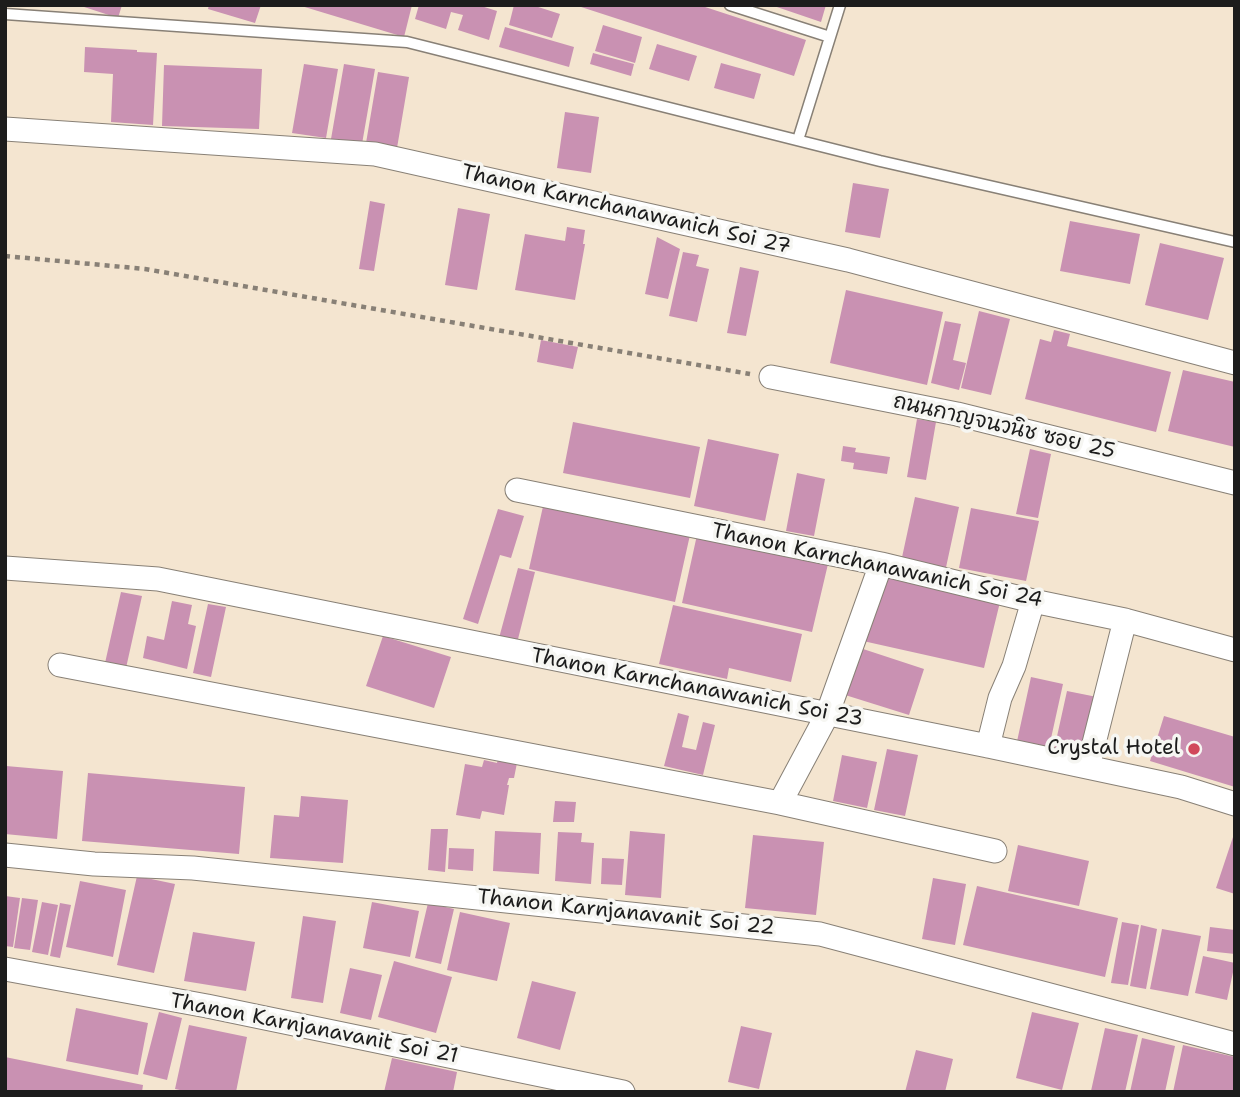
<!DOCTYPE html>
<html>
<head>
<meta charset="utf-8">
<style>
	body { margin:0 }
	#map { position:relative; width:1240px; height:1097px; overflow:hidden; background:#f4e5d0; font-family:"Shantell Sans",sans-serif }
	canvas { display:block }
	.frame { position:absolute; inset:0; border:7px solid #1c1c1c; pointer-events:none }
</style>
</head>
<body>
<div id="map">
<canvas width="1240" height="1097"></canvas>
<div class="frame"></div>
</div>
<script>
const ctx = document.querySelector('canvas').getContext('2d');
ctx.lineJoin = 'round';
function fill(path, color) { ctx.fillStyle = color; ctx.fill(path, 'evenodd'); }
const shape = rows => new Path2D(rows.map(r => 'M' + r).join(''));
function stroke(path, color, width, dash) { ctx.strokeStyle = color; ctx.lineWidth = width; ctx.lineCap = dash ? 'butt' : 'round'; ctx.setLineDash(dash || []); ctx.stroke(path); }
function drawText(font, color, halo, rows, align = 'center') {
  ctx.font = font + ' "Shantell Sans","Playpen Sans Thai",sans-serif'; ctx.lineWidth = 7; ctx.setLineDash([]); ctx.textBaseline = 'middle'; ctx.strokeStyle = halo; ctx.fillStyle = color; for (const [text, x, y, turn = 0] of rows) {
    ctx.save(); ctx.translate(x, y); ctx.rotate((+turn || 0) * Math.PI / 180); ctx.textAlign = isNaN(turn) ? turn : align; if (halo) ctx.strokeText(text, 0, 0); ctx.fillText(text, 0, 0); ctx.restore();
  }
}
const building = shape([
	[78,5,122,5,118,18],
	[209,5,261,5,255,23,208,9],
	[298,5,412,5,404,37],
	[419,5,478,5,497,11,489,40,458,30,463,15,451,12,446,29,415,19],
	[514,5,532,5,560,14,552,38,509,25],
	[699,5,806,40,794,76,578,6],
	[771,5,826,5,821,22],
	[603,25,642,37,635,63,595,51],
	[505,27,574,47,569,67,499,47],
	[657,44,697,56,689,81,649,69],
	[85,47,137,50,137,52,157,53,153,125,111,122,113,74,84,72],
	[593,53,634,64,631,76,590,64],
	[721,63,761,74,754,99,714,88],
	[304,64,338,69,326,138,292,133],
	[344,64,375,69,362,144,331,139],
	[164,65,262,69,259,129,162,126],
	[378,72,409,77,397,148,366,143],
	[565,112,599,117,591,173,557,168],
	[853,183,889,189,880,238,845,232],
	[370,201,385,204,374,271,359,269],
	[458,208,490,214,477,290,445,285],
	[1070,221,1140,234,1130,284,1060,271],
	[567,227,585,230,583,244,585,244,575,300,515,290,525,234,565,241],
	[657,237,680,249,668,299,645,294],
	[1160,243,1224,258,1208,320,1145,305],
	[683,252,699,255,696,266,709,269,697,322,669,316],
	[740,267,759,271,746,336,727,333],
	[846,290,943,312,927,385,830,363],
	[979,311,1010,319,991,395,961,388],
	[945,321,961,324,953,360,966,363,959,390,931,383],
	[1054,330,1070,334,1067,346,1171,372,1156,432,1025,399,1040,339,1051,342],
	[541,340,578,347,573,369,537,362],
	[1183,370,1235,382,1235,447,1168,431],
	[917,419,936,422,926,480,907,477],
	[573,422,700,447,690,498,563,473],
	[708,439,779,454,765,521,694,506],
	[843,446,856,448,855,452,890,457,887,474,853,469,854,463,841,461],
	[1030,449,1051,454,1038,518,1016,514],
	[797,473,825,479,814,536,786,531],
	[915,497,959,507,945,572,901,562],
	[544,502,690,535,675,602,529,569],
	[971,508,1039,521,1026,581,959,568],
	[498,509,524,516,511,558,500,555,478,624,463,619],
	[697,535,828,564,812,632,682,603],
	[518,568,535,572,517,643,499,638],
	[878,574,1000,602,984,668,863,641],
	[121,592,142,596,126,668,105,663],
	[172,601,192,605,188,624,196,626,187,669,143,658,147,636,164,640],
	[208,604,226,607,211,677,193,673],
	[673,605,802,634,791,682,729,668,727,679,659,664],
	[383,636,451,657,434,708,366,686],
	[857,647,924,669,909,715,842,694],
	[1031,677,1063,684,1048,752,1016,746],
	[1067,691,1097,697,1084,756,1054,750],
	[678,713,689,716,682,747,696,750,703,722,715,725,703,775,664,766],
	[1164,716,1235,737,1235,787,1150,761],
	[887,749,918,755,905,816,874,810],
	[499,755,518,758,514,778,509,778,507,785,509,785,504,815,482,811,480,819,456,815,465,764,482,767,484,760,497,763],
	[842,755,877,762,867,808,833,801],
	[6,766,63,771,57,839,5,834],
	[88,773,245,787,239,854,82,841],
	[301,796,348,800,343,863,270,858,274,815,299,817],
	[555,801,576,802,574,822,553,822],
	[431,829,448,829,445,872,428,870],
	[495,831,541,833,539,874,493,871],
	[630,831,665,834,661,898,625,895],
	[1235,831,1235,894,1216,888],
	[558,832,582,833,581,842,594,843,591,884,555,881],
	[753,835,824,842,816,915,745,908],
	[1018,845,1089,861,1079,906,1008,891],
	[449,848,474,849,473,871,448,869],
	[602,858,624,859,622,885,601,884],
	[137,876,175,884,154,973,117,965],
	[933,878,966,884,955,945,922,939],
	[80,881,126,890,113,957,66,947],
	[977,886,1118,918,1105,977,963,945],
	[5,896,20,898,13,947,5,946],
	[22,898,38,900,30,950,14,948],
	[42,902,58,905,48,955,32,952],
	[372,902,419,911,410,957,363,948],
	[60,903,71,905,60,958,50,956],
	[428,903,454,909,441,964,415,958],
	[460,912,510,923,497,981,447,970],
	[303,916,336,921,323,1003,291,998],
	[1122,922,1139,925,1128,985,1111,983],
	[1141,925,1157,929,1146,989,1130,986],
	[1210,927,1235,930,1235,954,1207,951],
	[1162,929,1201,936,1188,996,1150,989],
	[193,932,255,942,246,991,184,981],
	[1203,956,1235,963,1227,1000,1195,993],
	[394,961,452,977,436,1033,378,1017],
	[350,968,382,975,371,1020,340,1013],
	[532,981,576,992,560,1050,517,1038],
	[76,1008,148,1023,138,1075,66,1061],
	[159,1012,182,1018,167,1080,143,1074],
	[1032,1012,1079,1023,1062,1090,1016,1078],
	[189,1025,247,1037,236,1092,189,1092,175,1089],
	[741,1026,772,1033,759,1089,728,1082],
	[1105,1028,1138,1035,1125,1092,1091,1091],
	[1142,1038,1175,1046,1165,1092,1130,1092],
	[1183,1045,1235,1057,1235,1092,1173,1092],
	[916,1050,953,1059,945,1092,905,1092],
	[5,1057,143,1085,142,1092,5,1092],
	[392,1058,457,1072,453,1092,384,1092]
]);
const path = shape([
	[5,256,145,269,750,374]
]);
const lane = shape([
	[730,5,830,37],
	[5,14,407,42,880,161,1235,242],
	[798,140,840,5]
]);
const street = shape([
	[5,129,375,154,848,260,1235,363],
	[771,377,957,414,1235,483],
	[517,490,881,564,1033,601,1125,620,1235,650],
	[5,568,158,579,988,746,1181,787,1235,804],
	[60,665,780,803,827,715,881,564],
	[988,746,1000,698,1014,666,1033,601],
	[1088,767,1125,620],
	[780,803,995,851],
	[5,855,94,864,193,868,820,934,1235,1044],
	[5,969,207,1006,623,1092]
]);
const markers = [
	[1194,749,7,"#d1495b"]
];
const streetNames = [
	["Thanon Karnchanawanich Soi 27",626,210,13],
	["ถนนกาญจนวนิช ซอย 25",1004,427,13],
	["Thanon Karnchanawanich Soi 24",877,566,12],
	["Thanon Karnchanawanich Soi 23",697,688,11],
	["Thanon Karnjanavanit Soi 22",626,913,6],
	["Thanon Karnjanavanit Soi 21",314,1029,11]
];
const poiNames = [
	["Crystal Hotel",1180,749]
];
fill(building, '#c991b2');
stroke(lane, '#888076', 13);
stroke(street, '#888076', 25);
stroke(path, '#888076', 4.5, [5, 5]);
stroke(lane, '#fff', 10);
stroke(street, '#fff', 23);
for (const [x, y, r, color] of markers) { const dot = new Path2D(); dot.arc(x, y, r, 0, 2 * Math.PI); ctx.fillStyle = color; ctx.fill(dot); stroke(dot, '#f6f6f2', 2.5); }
drawText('21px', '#1c1c1c', '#f6f6f2', streetNames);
drawText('21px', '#1c1c1c', '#f6f6f2', poiNames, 'right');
</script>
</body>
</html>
